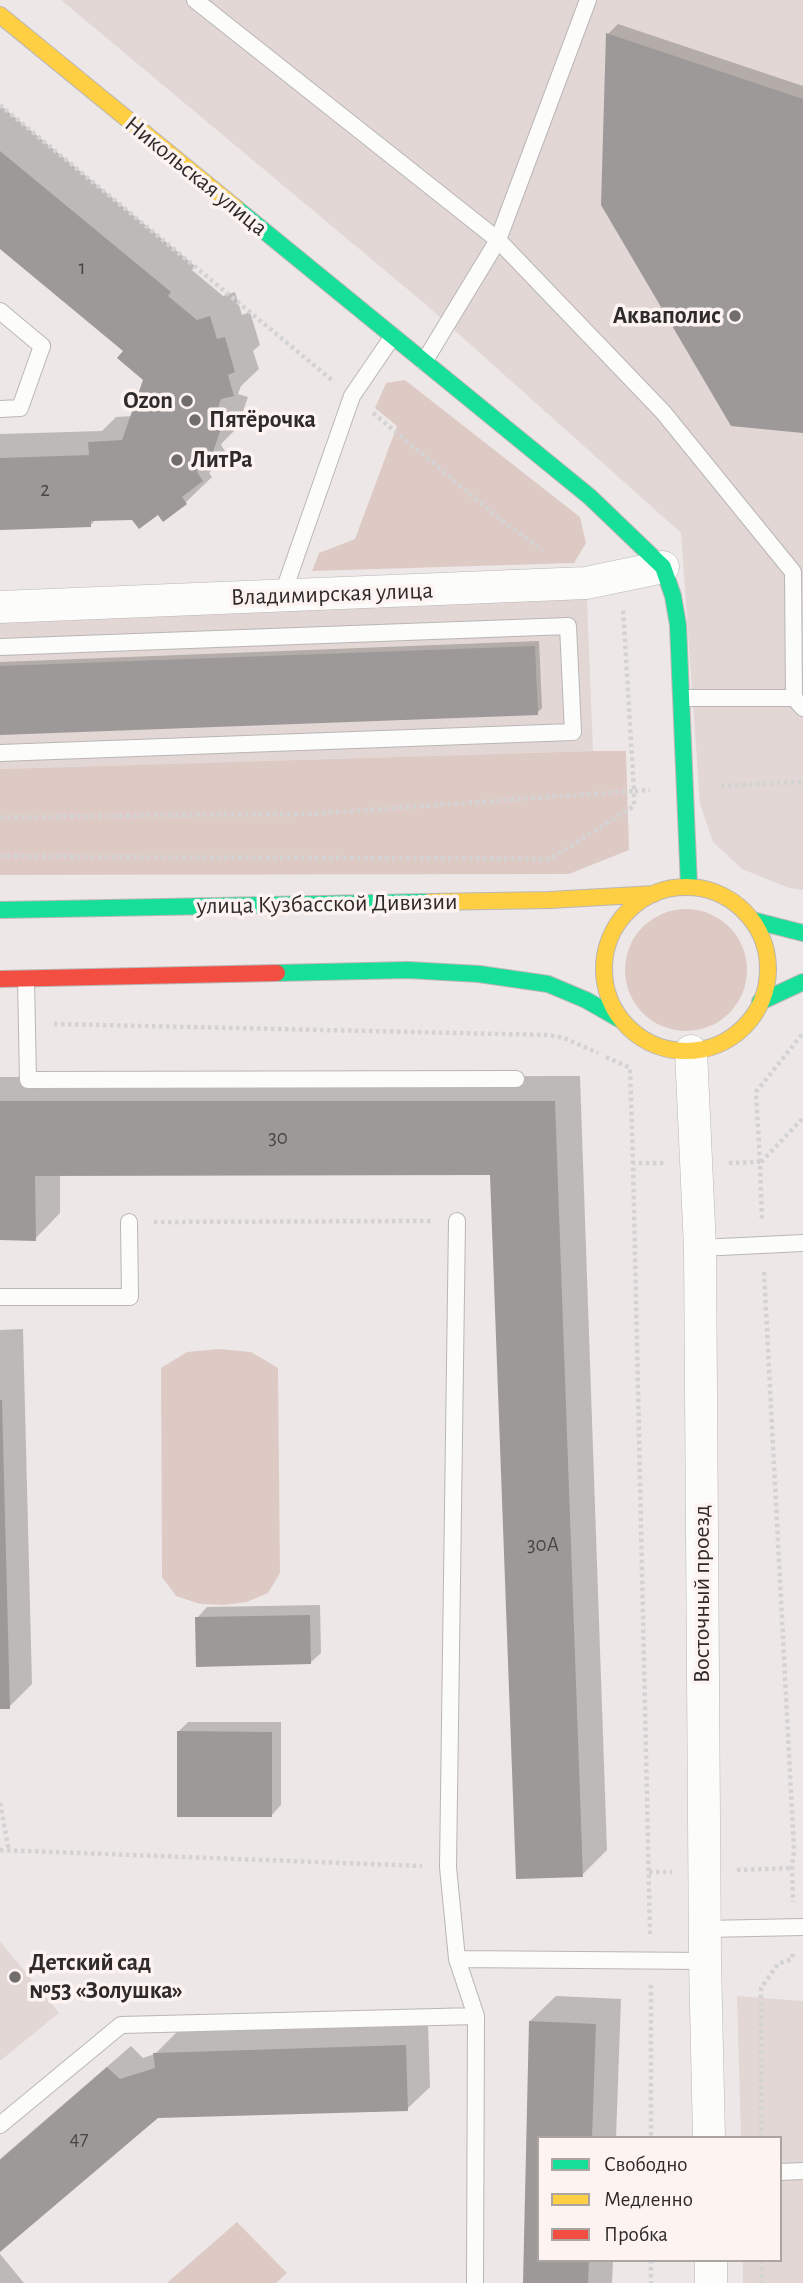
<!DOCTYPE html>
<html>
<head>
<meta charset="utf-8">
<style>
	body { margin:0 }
	#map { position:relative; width:803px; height:2283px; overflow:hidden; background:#ede8e7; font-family:"Alegreya Sans",sans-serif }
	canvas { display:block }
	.legend { position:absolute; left:537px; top:2136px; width:245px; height:126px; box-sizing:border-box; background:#fdf4f2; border:2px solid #aaa4a2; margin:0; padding:9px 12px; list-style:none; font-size:21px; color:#2e2b2a }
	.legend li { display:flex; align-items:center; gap:14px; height:35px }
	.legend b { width:35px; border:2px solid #aaa4a2 }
</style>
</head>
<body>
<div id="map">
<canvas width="803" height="2283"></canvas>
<ul class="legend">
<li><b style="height:9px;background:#16e098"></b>Свободно</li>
<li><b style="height:9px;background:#ffcf43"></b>Медленно</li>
<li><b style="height:9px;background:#f24e42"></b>Пробка</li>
</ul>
</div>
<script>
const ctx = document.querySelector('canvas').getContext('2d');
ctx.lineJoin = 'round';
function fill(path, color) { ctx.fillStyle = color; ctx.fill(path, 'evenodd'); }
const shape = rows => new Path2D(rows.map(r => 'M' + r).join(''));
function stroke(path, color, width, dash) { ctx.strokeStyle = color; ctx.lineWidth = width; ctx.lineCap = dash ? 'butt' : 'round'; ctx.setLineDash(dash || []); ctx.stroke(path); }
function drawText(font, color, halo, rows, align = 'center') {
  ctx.font = font + ' "Alegreya Sans",sans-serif'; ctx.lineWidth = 7; ctx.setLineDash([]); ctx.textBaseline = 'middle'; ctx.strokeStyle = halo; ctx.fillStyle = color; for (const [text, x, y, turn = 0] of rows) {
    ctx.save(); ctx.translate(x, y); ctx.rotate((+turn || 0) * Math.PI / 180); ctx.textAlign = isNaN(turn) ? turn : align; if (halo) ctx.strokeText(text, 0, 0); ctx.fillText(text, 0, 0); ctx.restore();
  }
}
const built = shape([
	[61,0,803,0,803,890,789,888,742,869,713,842,700,804,681,533,424,303],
	[587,599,593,751,0,769,0,620],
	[0,1941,59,2013,0,2061],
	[737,1996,803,2001,803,2283,743,2283,743,2260,780,2260,780,2138,741,2138]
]);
const green = shape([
	[405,380,580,517,586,543,574,563,312,571,319,553,355,539,397,426,375,408,386,383],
	[593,751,626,751,629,850,569,874,0,875,0,769],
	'625 970a61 61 0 1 1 122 0a61 61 0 1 1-122 0Z',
	[219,1349,251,1352,278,1368,280,1573,268,1593,247,1602,224,1605,200,1604,176,1596,162,1577,161,1368,187,1352],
	[237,2222,287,2273,276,2283,167,2283]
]);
const shadow = shape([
	[618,24,803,86,803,431,608,34],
	[0,105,195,266,192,270,223,296,235,292,242,315,250,312,260,345,253,351,259,369,241,386,238,394,248,397,237,428,222,443,221,445,227,454,209,473,212,477,186,502,164,520,158,513,132,519,96,519,90,526,0,528,0,434,102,431,116,417,133,416,145,379,126,351,0,247],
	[539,641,542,708,537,713,0,734,0,662],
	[580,1076,607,1850,582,1875,491,1173,60,1174,60,1213,35,1239,0,1239,0,1077],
	[23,1329,32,1684,9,1707,0,1707,0,1330],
	[320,1605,321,1653,310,1663,197,1618,207,1607],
	[188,1722,281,1722,281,1805,271,1816,178,1732],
	[556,1996,621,1999,616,2138,539,2138,539,2260,613,2260,612,2283,525,2283,530,2021],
	[428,2023,430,2087,407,2109,157,2116,0,2249,0,2159,131,2046,143,2058,155,2054,178,2031],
	[0,2254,24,2283,0,2283]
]);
const building = shape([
	[606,33,803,99,803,433,731,426,601,205],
	[0,151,171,292,168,296,197,320,210,316,217,339,225,337,235,372,228,375,234,396,221,399,214,420,223,423,212,455,204,452,197,472,203,481,182,497,187,504,163,522,158,515,139,529,132,520,91,521,91,527,0,530,0,458,89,455,88,442,122,440,143,380,117,358,123,351,0,249],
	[535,646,538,715,0,735,0,666],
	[0,1101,555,1101,583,1877,516,1879,490,1175,35,1176,36,1241,0,1240],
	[0,1400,2,1400,10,1709,0,1709],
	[310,1615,311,1664,196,1667,195,1617],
	[177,1731,272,1732,272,1817,177,1817],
	[529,2021,596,2024,592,2138,539,2138,539,2260,589,2260,588,2283,523,2283],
	[406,2045,408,2111,158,2118,0,2252,0,2160,107,2067,120,2079,155,2068,153,2053]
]);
const path = shape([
	[0,105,333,381],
	[373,413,499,518,543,551],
	[721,786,801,782,803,780],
	[0,817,310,814,634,791,623,608],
	[0,856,550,859,634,806,634,791,650,790],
	[54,1024,548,1035,564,1038,598,1053],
	[606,1057,630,1068,633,1163],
	[760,1162,756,1092,803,1033],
	[761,1162,803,1118],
	[729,1163,760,1162,762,1221],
	[154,1222,433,1221],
	[764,1272,794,1850,792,1868,793,1902],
	[0,1803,9,1851],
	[0,1850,422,1866],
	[737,1870,791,1868],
	[649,1872,672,1872],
	[650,1934,633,1163,665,1163],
	[651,1985,651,2138],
	[761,2138,761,1988,778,1964,792,1959,793,1953],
	[651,2260,651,2283],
	[761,2260,762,2283]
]);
const lane = shape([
	[195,0,498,240,588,0],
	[0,311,42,346,20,408,0,409],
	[424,362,498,240,663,412,793,572,794,698],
	[282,596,352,396,393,336],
	[0,647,568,626,573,732,0,753],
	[682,698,794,698,803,708],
	[26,979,28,1080,516,1079],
	[457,1221,448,1867,457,1959,476,2016,475,2283],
	[700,1248,803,1243],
	[0,1297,130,1297,129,1222],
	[705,1929,803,1927],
	[457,1959,705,1961],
	[0,2125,121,2025,476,2016],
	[780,2172,803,2171]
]);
const street = shape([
	[0,607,586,583,663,567],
	[691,1051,700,1248,705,1961,709,2138],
	[711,2260,711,2283]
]);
const fast = shape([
	[236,208,590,497,663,567,673,596,678,625,689,887],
	[0,910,429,902],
	[752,920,803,933],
	[277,973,408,970,479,974,548,984,586,1000,621,1020],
	[760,1002,803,982]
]);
const slow = shape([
	[0,15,236,208],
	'604 969a82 82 0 1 1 164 0a82 82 0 1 1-164 0Z',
	[429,902,550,900,654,894]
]);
const jam = shape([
	[0,979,277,973]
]);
const markers = [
	[735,316,7,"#716d6c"],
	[187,401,7,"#716d6c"],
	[195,420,7,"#716d6c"],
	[177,460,7,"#716d6c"],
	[15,1977,7,"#716d6c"]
];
const numberNames = [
	["1",82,268],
	["2",45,490],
	["30",278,1138],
	["30А",543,1545],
	["47",79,2139]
];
const streetNames = [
	["Никольская улица",196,176,39],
	["Владимирская улица",332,594,-2],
	["улица Кузбасской Дивизии",327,904,-1],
	["Восточный проезд",702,1594,-90]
];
const poiNames = [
	["Акваполис",721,316,"right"],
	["Ozon",173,401,"right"],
	["Пятёрочка",209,420],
	["ЛитРа",191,460],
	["Детский сад",29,1963],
	["№53 «Золушка»",29,1991]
];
fill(built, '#e2d7d4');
fill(green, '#decac5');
fill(shadow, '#0003');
fill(building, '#9d9998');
stroke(lane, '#bab6b6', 18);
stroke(street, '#bab6b6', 33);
stroke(fast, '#bab6b6', 18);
stroke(slow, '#bab6b6', 18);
stroke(jam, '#bab6b6', 18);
stroke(path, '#d4d3d3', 4.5, [3.5, 3.5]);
stroke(lane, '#fcfcfb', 16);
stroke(street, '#fcfcfb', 32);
stroke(fast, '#16e098', 16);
stroke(slow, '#ffcf43', 16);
stroke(jam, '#f24e42', 16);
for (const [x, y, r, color] of markers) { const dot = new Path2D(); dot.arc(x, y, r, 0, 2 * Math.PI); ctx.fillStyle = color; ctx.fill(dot); stroke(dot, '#fdf4f2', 2.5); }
drawText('21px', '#4a4646', null, numberNames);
drawText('24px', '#2e2b2a', '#fdf4f2', streetNames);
drawText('bold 24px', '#2e2b2a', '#fdf4f2', poiNames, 'left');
</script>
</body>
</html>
